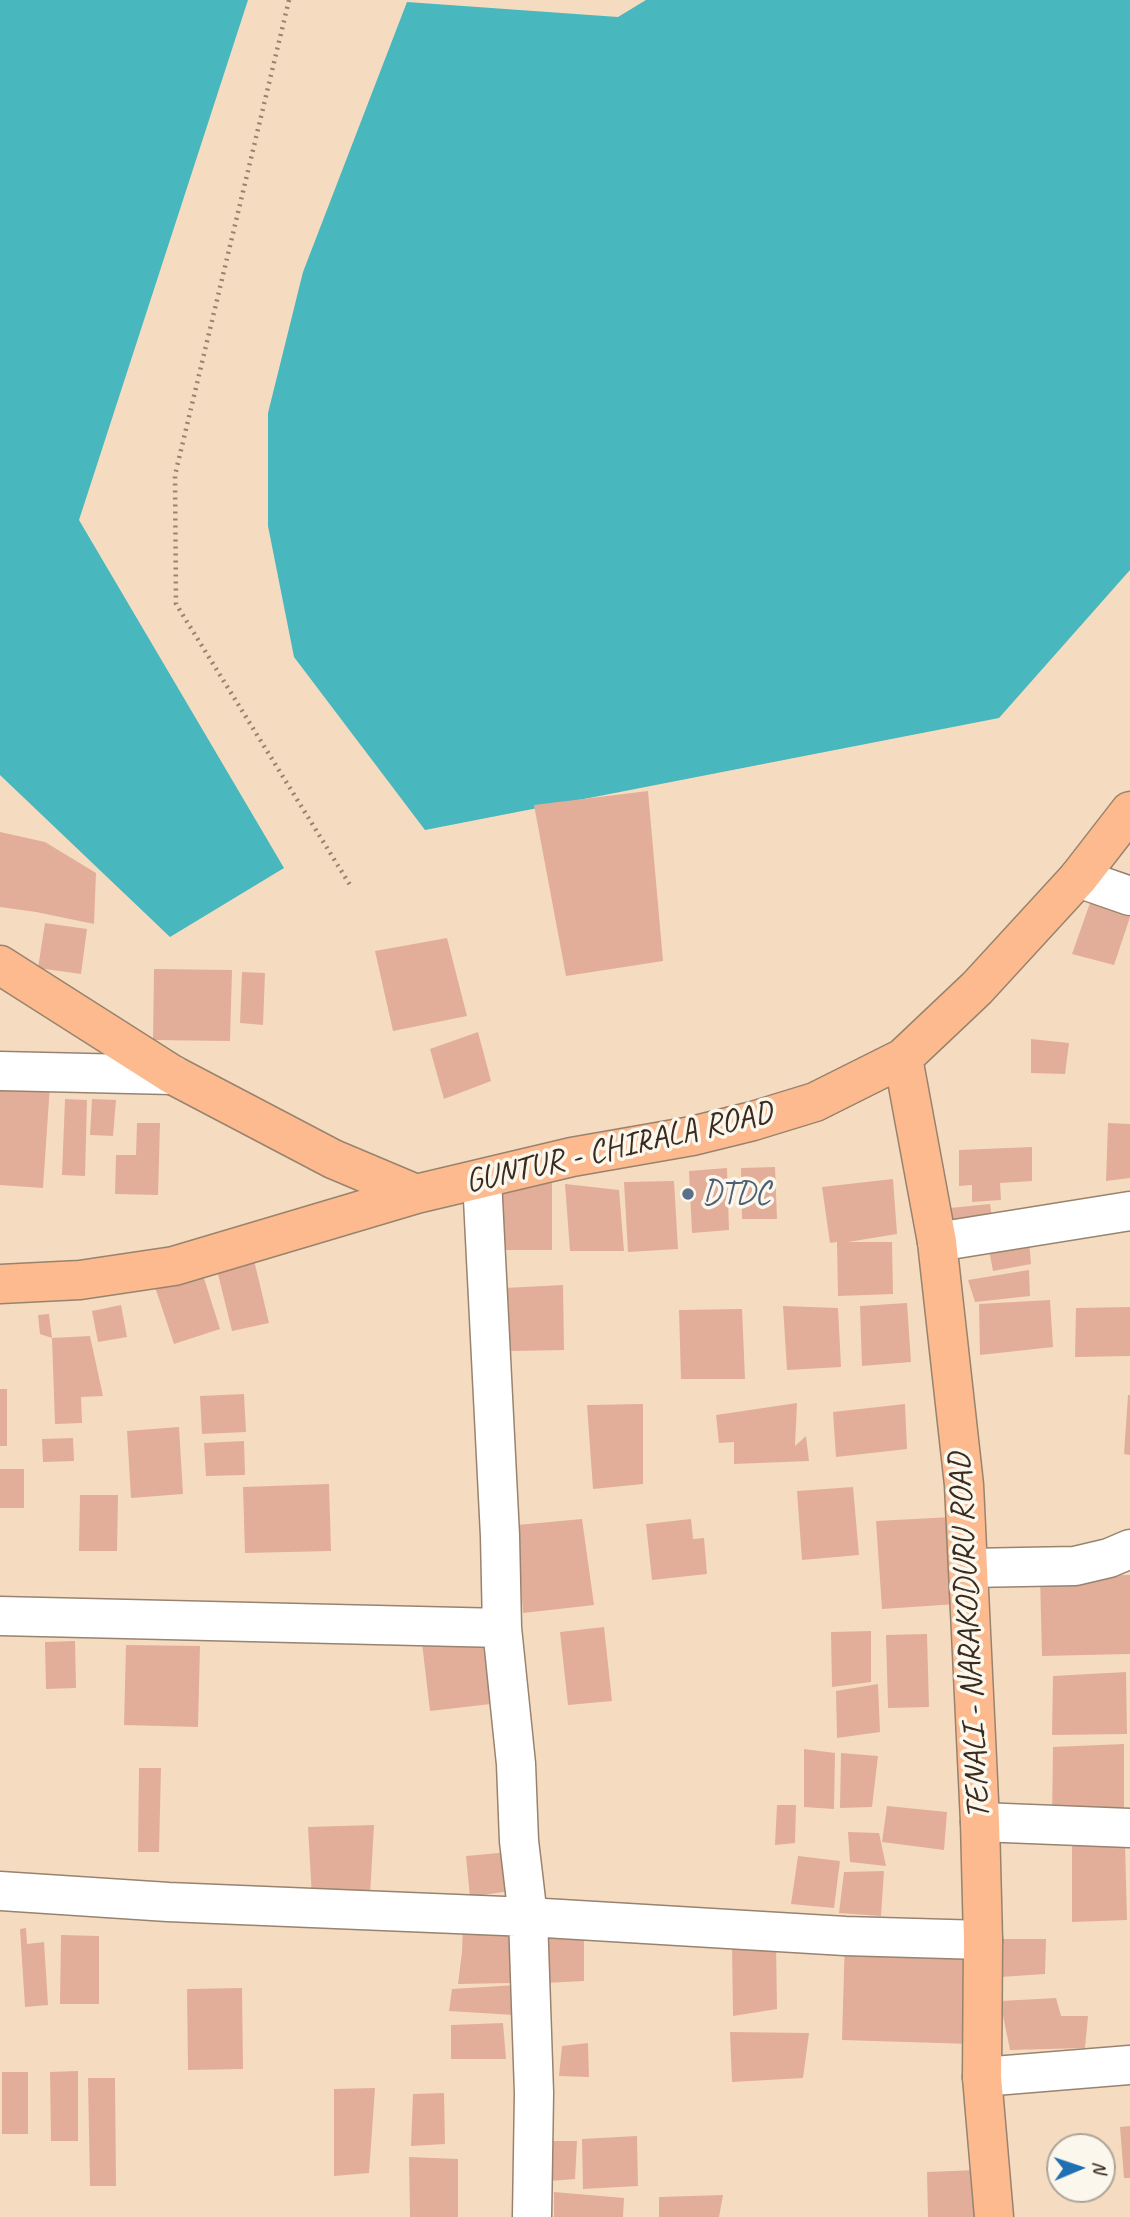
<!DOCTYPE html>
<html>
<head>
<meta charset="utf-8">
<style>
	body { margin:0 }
	#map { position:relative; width:1130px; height:2217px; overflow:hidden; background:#f5dcc0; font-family:Caveat,sans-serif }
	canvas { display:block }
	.north { position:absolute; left:1046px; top:2133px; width:70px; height:70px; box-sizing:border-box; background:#fbf7ec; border:2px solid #aea59a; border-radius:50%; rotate:88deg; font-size:19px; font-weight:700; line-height:28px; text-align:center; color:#3b2a1e }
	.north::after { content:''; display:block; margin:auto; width:24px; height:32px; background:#1f6fb2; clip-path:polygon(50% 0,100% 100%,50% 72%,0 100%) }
</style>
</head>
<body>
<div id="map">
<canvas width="1130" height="2217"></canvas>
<div class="north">N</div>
</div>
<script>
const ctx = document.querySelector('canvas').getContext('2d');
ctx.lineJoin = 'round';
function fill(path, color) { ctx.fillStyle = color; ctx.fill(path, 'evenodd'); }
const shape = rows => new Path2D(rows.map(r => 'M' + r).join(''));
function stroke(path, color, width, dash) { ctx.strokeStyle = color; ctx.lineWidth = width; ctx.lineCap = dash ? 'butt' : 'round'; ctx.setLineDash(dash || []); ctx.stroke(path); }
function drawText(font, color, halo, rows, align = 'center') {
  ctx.font = font + ' Caveat,sans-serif'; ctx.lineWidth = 7; ctx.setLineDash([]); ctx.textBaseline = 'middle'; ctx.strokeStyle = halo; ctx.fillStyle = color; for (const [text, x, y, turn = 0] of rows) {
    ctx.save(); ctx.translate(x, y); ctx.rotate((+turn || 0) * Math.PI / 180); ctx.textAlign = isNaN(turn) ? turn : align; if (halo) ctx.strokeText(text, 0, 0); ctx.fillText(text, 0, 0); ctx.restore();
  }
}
const water = shape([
	[0,0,248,0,79,520,284,868,170,937,0,775],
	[646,0,1130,0,1130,570,999,718,425,830,294,657,268,526,268,413,303,272,407,2,618,17]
]);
const building = shape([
	[648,791,663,961,566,976,534,805],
	[0,832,45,842,96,873,94,924,36,912,0,907],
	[1090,903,1130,917,1114,965,1072,954],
	[45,923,87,929,81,974,38,968],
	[447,938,467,1016,393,1031,375,951],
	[154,969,232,970,230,1041,153,1040],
	[242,972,265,973,263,1025,240,1023],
	[478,1032,491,1081,444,1099,430,1049],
	[1031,1039,1069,1043,1065,1074,1031,1073],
	[0,1081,50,1085,43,1188,0,1185],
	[65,1099,87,1100,85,1176,62,1175],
	[92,1099,116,1100,113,1136,90,1135],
	[137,1123,160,1123,158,1195,115,1194,116,1155,136,1155],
	[1108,1123,1130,1124,1130,1178,1106,1181],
	[1032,1147,1032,1181,1000,1183,1001,1200,972,1202,972,1185,959,1186,959,1150],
	[775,1167,777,1219,742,1219,741,1168],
	[727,1168,729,1230,692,1233,689,1171],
	[893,1179,897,1234,848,1242,892,1242,893,1294,838,1296,837,1242,830,1243,822,1187],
	[674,1181,678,1249,628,1252,624,1182],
	[552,1183,552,1250,492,1250,490,1184],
	[565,1184,619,1190,624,1251,570,1251],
	[990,1204,993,1225,951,1230,950,1208],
	[1029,1240,1031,1264,993,1271,988,1245],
	[254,1260,269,1323,232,1331,217,1270],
	[1029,1270,1030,1296,975,1302,968,1280],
	[202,1272,220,1329,174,1344,155,1287],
	[563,1285,564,1350,511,1351,504,1288],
	[1050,1300,1053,1347,980,1355,979,1304],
	[907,1303,911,1362,862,1366,860,1306],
	[121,1305,127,1337,98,1342,92,1311],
	[783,1306,838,1308,841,1367,787,1370],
	[1130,1307,1130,1356,1075,1357,1076,1308],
	[742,1309,745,1379,681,1379,679,1310],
	[49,1314,52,1338,40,1334,38,1315],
	[90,1336,103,1396,81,1397,82,1423,55,1424,52,1338],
	[0,1389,7,1389,7,1446,0,1446],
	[244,1394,246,1432,202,1434,200,1396],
	[1128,1395,1130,1395,1130,1455,1124,1454],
	[797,1403,795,1446,806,1436,809,1461,734,1464,734,1442,719,1443,716,1415],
	[643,1404,643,1484,593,1489,587,1405],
	[905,1404,907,1449,836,1457,833,1412],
	[179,1427,183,1494,131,1498,127,1431],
	[73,1438,74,1461,43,1462,42,1439],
	[244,1441,245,1475,206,1476,204,1443],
	[0,1469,24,1469,24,1508,0,1508],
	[329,1484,331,1551,245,1553,243,1487],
	[853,1487,859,1555,802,1560,797,1491],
	[80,1495,118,1495,117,1551,79,1551],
	[952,1517,957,1604,882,1609,876,1521],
	[582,1519,594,1605,523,1613,517,1525],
	[691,1519,693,1539,704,1538,707,1574,652,1580,646,1524],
	[1130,1575,1130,1654,1042,1656,1040,1576],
	[604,1627,612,1701,568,1705,560,1632],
	[871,1631,871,1682,832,1687,831,1632],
	[927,1634,929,1707,888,1708,886,1635],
	[486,1639,491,1704,430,1711,422,1643],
	[75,1641,76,1688,46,1689,45,1642],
	[126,1645,200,1646,198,1727,124,1725],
	[1126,1672,1127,1734,1052,1735,1053,1676],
	[878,1684,880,1732,837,1738,836,1691],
	[1124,1744,1124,1814,1052,1819,1053,1747],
	[804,1749,835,1753,834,1809,804,1807],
	[841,1753,878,1756,872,1807,840,1808],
	[139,1768,161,1768,159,1852,138,1852],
	[777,1805,796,1805,795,1843,775,1845],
	[887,1806,947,1812,944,1850,882,1842],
	[374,1825,370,1896,312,1898,308,1827],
	[848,1832,879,1833,886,1866,850,1862],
	[1125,1843,1127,1920,1072,1922,1072,1845],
	[510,1852,516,1890,470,1897,466,1856],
	[798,1856,840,1861,834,1908,791,1904],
	[884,1871,881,1916,839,1913,844,1872],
	[463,1923,511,1927,510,1983,458,1984,462,1952],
	[547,1925,584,1926,584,1981,545,1983],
	[26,1928,27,1944,44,1942,48,2005,25,2007,20,1929],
	[61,1935,99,1936,99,2004,60,2004],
	[845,1936,974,1941,971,2044,842,2040],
	[998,1939,1046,1939,1045,1974,1000,1977],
	[776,1942,777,2009,733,2016,732,1944],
	[518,1985,514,2015,449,2011,452,1989],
	[242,1988,243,2069,188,2070,187,1989],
	[1056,1998,1061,2016,1088,2016,1085,2048,1010,2050,1000,2001],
	[503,2023,506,2059,451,2059,451,2025],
	[730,2032,809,2033,803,2078,732,2082],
	[588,2043,589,2077,559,2076,562,2046],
	[78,2071,78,2141,51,2141,50,2072],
	[2,2072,28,2072,28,2134,2,2134],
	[88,2078,115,2078,116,2186,90,2186],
	[375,2088,369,2173,334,2176,334,2089],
	[444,2093,445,2144,411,2146,413,2094],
	[1130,2126,1130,2178,1124,2178,1120,2127],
	[637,2136,638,2186,583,2189,582,2139],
	[551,2141,577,2141,575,2179,550,2181],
	[409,2157,458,2159,458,2217,410,2217],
	[976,2170,977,2217,928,2217,927,2172],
	[554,2192,624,2198,623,2217,554,2217],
	[723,2195,719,2217,659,2217,659,2197]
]);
const path = shape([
	[289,0,175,475,176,604,350,885]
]);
const minor = shape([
	[1078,878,1130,896],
	[0,1071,173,1075],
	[482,1179,500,1536,502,1628,516,1764,519,1841,528,1917,534,2093,532,2217],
	[937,1242,1130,1211],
	[969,1568,1075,1566,1109,1558,1130,1549],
	[0,1616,502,1628],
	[980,1822,1130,1828],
	[0,1891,168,1902,528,1917,845,1936,983,1940],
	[982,2077,1130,2065]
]);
const major = shape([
	[0,965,173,1075,333,1159,416,1194],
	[903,1058,937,1242,964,1485,980,1822,983,1940,982,2077,994,2217],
	[0,1284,80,1280,174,1266,416,1194,572,1157,692,1136,753,1121,815,1102,903,1058,977,988,1078,878,1130,811]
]);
const markers = [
	[688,1194,7,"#5c6f8a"]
];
const streetNames = [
	["GUNTUR - CHIRALA ROAD",619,1148,-13],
	["TENALI - NARAKODURU ROAD",970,1636,-93]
];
const serviceNames = [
	["DTDC",702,1194]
];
fill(water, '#48b7be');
fill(building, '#e2ae99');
stroke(minor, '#98836f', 41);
stroke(major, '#98836f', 41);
stroke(path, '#98836f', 4.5, [2, 5]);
stroke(minor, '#fff', 38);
stroke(major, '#fcba8e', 38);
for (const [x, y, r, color] of markers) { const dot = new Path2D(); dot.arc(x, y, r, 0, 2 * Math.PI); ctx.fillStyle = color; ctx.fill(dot); stroke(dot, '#fbf7ec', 2.5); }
drawText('33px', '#3b2a1e', '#fbf7ec', streetNames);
drawText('33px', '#4e5e75', '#fbf7ec', serviceNames, 'left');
</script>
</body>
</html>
